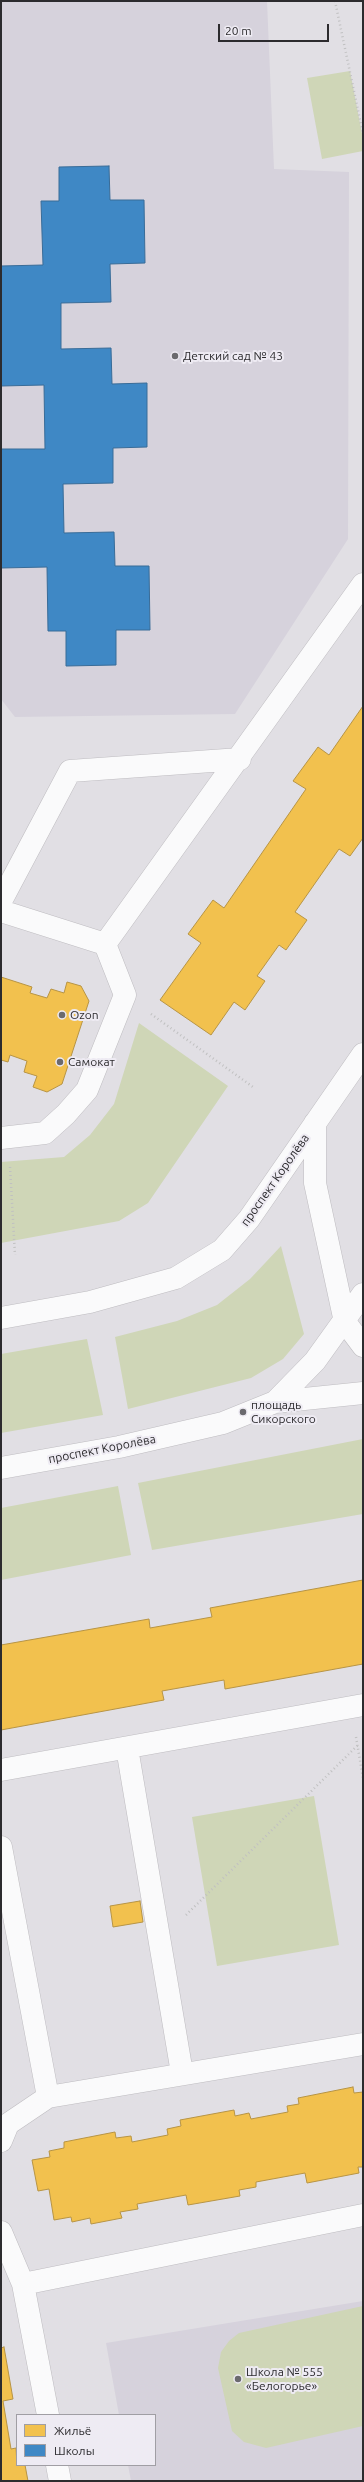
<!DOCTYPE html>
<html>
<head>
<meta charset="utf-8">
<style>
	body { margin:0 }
	#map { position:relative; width:364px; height:2482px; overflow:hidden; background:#e1dfe4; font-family:Ubuntu,sans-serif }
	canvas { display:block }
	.frame { position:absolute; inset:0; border:2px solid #2c2b2e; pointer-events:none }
	.legend { position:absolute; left:16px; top:2414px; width:140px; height:52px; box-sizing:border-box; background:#eeebf3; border:1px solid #a09ea4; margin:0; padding:5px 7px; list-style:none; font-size:12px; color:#2c2b2e }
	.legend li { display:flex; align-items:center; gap:8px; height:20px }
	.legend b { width:20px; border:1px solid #a09ea4 }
	.scale { position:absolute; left:218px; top:24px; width:111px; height:18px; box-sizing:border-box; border:2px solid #2c2b2e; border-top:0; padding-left:5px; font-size:12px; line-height:14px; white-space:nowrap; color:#2c2b2e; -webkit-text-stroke:3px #eeebf3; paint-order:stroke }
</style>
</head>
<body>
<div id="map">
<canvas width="364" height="2482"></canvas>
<div class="frame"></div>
<ul class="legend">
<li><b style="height:11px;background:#f2c14e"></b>Жильё</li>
<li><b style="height:11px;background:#3f88c5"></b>Школы</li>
</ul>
<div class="scale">20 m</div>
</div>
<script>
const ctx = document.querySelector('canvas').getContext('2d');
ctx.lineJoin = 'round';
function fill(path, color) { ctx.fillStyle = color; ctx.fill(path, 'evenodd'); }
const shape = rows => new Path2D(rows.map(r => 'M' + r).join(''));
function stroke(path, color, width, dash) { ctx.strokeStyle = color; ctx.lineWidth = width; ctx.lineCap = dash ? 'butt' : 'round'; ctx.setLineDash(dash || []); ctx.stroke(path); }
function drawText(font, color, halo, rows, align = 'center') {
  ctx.font = font + ' Ubuntu,sans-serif'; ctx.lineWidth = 4; ctx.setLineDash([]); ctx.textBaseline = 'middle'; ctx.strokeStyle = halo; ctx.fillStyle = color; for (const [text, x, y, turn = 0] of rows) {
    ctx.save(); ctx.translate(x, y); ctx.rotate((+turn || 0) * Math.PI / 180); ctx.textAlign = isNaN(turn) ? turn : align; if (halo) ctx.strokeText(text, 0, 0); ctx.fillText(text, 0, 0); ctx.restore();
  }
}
const built = shape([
	[1,1,267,1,274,169,349,172,348,539,235,714,15,717,1,699],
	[363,2301,363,2481,131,2481,128,2465,155,2465,155,2415,119,2415,106,2343]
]);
const green = shape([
	[350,71,363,139,363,151,322,159,307,78],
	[139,1023,228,1086,148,1203,119,1221,1,1243,1,1162,64,1157,90,1135,114,1104],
	[281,1246,304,1334,283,1359,251,1378,128,1409,115,1337,177,1321,217,1305,250,1279],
	[87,1339,103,1415,1,1433,1,1354],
	[363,1439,363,1514,152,1550,138,1483],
	[118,1486,131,1555,1,1580,1,1508],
	[314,1796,339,1945,217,1966,192,1817],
	[363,2306,363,2426,266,2448,244,2442,232,2431,218,2368,221,2352,229,2341,239,2333]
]);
const homes = shape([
	[363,706,363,838,350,856,339,849,295,912,307,920,286,950,279,945,257,976,265,981,245,1010,234,1002,211,1035,160,1000,201,943,188,934,213,900,224,908,306,789,293,781,318,747,329,755,363,706],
	[1,977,32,987,30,993,47,998,51,989,64,993,67,982,81,986,89,1001,62,1084,47,1092,33,1087,37,1076,24,1072,27,1061,10,1055,8,1062,1,1060,1,977],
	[363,1580,363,1664,225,1689,224,1680,162,1691,164,1700,1,1730,1,1645,149,1619,150,1628,212,1617,210,1608,363,1580],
	[140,1901,143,1922,113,1927,110,1906,140,1901],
	[353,2087,354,2093,363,2092,363,2167,358,2167,359,2173,307,2183,305,2173,256,2182,256,2187,239,2190,240,2196,188,2205,186,2195,137,2204,138,2209,120,2212,122,2218,91,2224,90,2218,72,2222,71,2217,54,2220,49,2189,38,2191,32,2160,50,2157,49,2151,64,2148,64,2142,115,2132,116,2138,131,2136,132,2142,168,2135,167,2129,181,2126,180,2120,234,2110,235,2116,249,2113,251,2119,288,2112,287,2106,299,2104,298,2098,353,2087],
	[4,2347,13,2399,3,2401,11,2449,16,2448,17,2465,25,2465,28,2481,1,2481,1,2348,4,2347]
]);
const schools = shape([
	[109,166,110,200,144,200,145,263,110,264,111,302,61,303,61,349,111,348,112,384,147,383,147,447,113,448,113,483,63,484,64,533,114,532,115,566,149,566,150,630,116,630,116,665,66,666,66,631,48,631,47,567,1,568,1,449,45,449,44,385,1,386,1,266,43,265,41,201,59,201,59,167,109,166]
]);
const path = shape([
	[335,1,363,134],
	[151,1014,253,1087],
	[10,1167,15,1255],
	[356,1737,363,1778],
	[186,1915,358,1745]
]);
const minor = shape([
	[1,901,70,771,240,759],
	[1,911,105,944,125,995,87,1090,66,1114,45,1133,1,1138],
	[105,944,363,584],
	[315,1123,315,1183,345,1322,363,1346],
	[1,1318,90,1302,176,1278,222,1250,249,1219,363,1054],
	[275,1402,363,1393],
	[1,1468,119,1447,223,1423,275,1402,315,1361,363,1294],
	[127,1748,182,2073],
	[1,1770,363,1705],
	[1,1847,48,2097,8,2124,1,2141],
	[48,2097,363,2044],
	[1,2232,23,2284,48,2415],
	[23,2284,363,2215],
	[57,2465,60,2481]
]);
const markers = [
	[175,356,4,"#6b6a6e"],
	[62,1015,4,"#6b6a6e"],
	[60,1062,4,"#6b6a6e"],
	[243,1412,4,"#6b6a6e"],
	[238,2379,4,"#6b6a6e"]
];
const poiNames = [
	["Детский сад № 43",183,356],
	["Ozon",70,1015],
	["Самокат",68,1062],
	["площадь",251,1405],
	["Сикорского",251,1419],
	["Школа № 555",246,2372],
	["«Белогорье»",246,2386]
];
const streetNames = [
	["проспект Королёва",275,1180,-55],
	["проспект Королёва",102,1449,-11]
];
fill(built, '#d6d2dc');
fill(green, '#cfd6b7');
fill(homes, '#f2c14e');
stroke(homes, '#b79444', 1);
fill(schools, '#3f88c5');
stroke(schools, '#396c98', 1);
stroke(minor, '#bebcc0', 23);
stroke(path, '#c0c0c1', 2.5, [1, 3]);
stroke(minor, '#fafafb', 22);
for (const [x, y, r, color] of markers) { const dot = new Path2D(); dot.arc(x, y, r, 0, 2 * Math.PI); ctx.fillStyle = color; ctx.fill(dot); stroke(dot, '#eeebf3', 1.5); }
drawText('12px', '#2c2b2e', '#eeebf3', poiNames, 'left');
drawText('12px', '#2c2b2e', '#eeebf3', streetNames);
</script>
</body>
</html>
